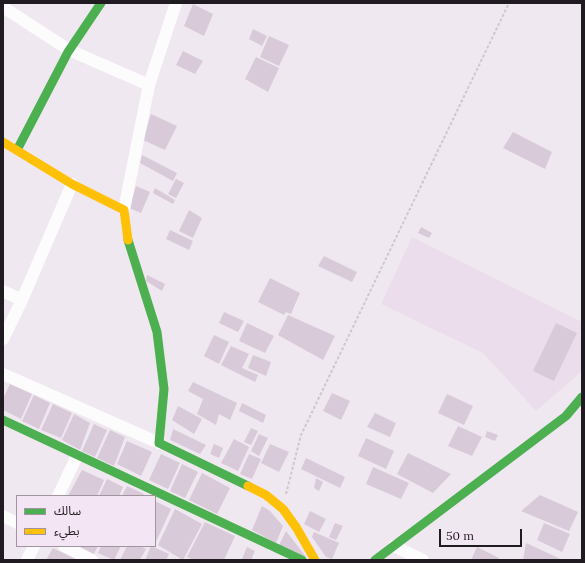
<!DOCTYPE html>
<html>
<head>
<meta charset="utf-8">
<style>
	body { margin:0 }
	#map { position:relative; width:585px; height:563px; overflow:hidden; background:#f0e8f0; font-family:Lora,"Noto Sans Arabic",serif }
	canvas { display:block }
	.frame { position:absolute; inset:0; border:4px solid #201b20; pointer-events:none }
	.legend { position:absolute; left:16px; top:495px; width:140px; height:52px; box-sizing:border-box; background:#f3e5f3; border:1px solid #9f949f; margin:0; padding:5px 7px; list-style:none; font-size:12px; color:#201b20 }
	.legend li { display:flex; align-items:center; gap:8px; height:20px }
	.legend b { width:20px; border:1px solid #9f949f }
	.scale { position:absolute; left:439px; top:529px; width:83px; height:18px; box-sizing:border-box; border:2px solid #201b20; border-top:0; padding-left:5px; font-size:12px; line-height:14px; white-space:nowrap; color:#201b20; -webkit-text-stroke:3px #f3e5f3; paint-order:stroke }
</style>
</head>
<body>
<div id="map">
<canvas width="585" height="563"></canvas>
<div class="frame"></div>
<ul class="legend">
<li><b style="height:5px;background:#4caf50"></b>سالك</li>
<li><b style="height:5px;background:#ffc107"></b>بطيء</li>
</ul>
<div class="scale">50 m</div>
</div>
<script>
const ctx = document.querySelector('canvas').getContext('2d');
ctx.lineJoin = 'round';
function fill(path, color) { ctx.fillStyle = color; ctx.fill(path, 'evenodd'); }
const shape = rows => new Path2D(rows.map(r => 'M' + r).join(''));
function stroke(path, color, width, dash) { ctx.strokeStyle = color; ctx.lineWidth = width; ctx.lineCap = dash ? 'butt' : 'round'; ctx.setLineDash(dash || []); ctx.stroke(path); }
const built = shape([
	[412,237,582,322,582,371,536,411,483,353,381,304]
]);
const building = shape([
	[193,4,213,14,204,36,184,26],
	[253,29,267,36,262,46,249,39],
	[269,36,289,45,279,66,260,57],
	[183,51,203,61,195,74,176,65],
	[256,57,279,68,268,92,245,79],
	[151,114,177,126,165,150,143,140],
	[513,132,552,152,545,169,503,148],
	[142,155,177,173,173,181,140,163],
	[176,179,184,183,176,198,168,194],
	[136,186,150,192,141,213,129,208],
	[155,188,175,200,173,204,153,193],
	[189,210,202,218,193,238,179,231],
	[421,227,432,233,429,238,418,233],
	[170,230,193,241,189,250,166,239],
	[324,256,357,272,352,282,318,266],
	[147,275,165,284,162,291,146,281],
	[270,278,300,293,291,314,286,312,284,315,258,302],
	[224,312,244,321,238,332,219,323],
	[288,315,335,336,323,360,278,335],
	[247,323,274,336,265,353,239,341],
	[556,323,577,333,554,381,533,371],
	[214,335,229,342,219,364,204,356],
	[231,346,249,354,242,368,258,375,255,382,221,365],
	[253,355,271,362,266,376,248,368],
	[193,382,237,403,230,420,219,414,216,425,197,414,203,399,188,391],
	[10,384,32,394,21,419,3,410,3,399],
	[332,393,350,401,341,420,323,411],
	[447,394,473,406,464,425,438,413],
	[34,395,50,403,39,429,22,421],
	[242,403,266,415,263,423,239,411],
	[53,404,72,413,61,438,41,430],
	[178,406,202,419,194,434,172,420],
	[375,413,396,423,390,437,367,427],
	[74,414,90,423,80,450,62,440],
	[94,424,107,430,95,457,82,451],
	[458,426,482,437,472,456,448,446],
	[251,428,258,431,251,445,244,442],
	[173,429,206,445,200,454,170,440],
	[110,430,125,437,114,466,97,458],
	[487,431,498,435,495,441,485,437],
	[259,434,268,438,259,456,251,451],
	[366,438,394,451,386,469,358,456],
	[234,439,249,447,238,471,221,463],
	[127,441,152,452,141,476,117,464],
	[214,444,223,448,219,458,210,454],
	[270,444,289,452,279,472,261,463],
	[408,453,451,474,433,493,397,474],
	[161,454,180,463,168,489,149,480],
	[249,454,261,459,252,479,240,474],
	[306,458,345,477,340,488,301,469],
	[182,464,198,472,185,498,170,491],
	[373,467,409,483,401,499,366,484],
	[82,470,104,480,97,496,68,496],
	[202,473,230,488,217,514,189,500],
	[316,478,323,482,319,491,314,488],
	[107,479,123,487,119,496,99,496],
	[127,486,144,494,143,496,122,496],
	[540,495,578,512,569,531,521,511],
	[155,501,171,509,155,544],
	[262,506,270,511,283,526,276,543,252,530],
	[175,509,202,524,183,560,158,545],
	[310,511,326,519,319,532,304,524],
	[205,522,235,536,224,560,193,560,187,557],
	[335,523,343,526,336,540,329,537],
	[544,523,570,534,562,552,537,540],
	[286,531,306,557,279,545],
	[314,532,339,543,332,559,326,557,312,537],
	[526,543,563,560,523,560],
	[78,546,98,546,94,554],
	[101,546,121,546,114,560,98,553],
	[127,546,140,546,146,549,140,560,120,560],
	[151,546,169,554,166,560,145,560],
	[247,547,255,551,251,560,242,559],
	[477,547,499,558,498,560,471,560],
	[53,548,77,560,46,560]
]);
const path = shape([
	[286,494,301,435,509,3]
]);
const street = shape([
	[3,7,69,50,149,85],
	[124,210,149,85,176,3],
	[3,291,22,300],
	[3,339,22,300,72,184],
	[3,374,159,443],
	[58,496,77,456],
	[3,516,17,523],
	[64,546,92,560],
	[394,546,423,560],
	[27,560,34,546]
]);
const fast = shape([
	[17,150,68,52,101,3],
	[128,240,157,332,164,389,159,443,248,486],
	[3,420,302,560],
	[375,560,566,416,582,397]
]);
const slow = shape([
	[3,142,72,184,124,210,128,240],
	[248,486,266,495,283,509,296,527,315,560]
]);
fill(built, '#ebddeb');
fill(building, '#d8cad8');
stroke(path, '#ccc9cc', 2, [3, 2]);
stroke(street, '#fdfcfd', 12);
stroke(fast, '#4caf50', 9);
stroke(slow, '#ffc107', 9);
</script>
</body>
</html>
